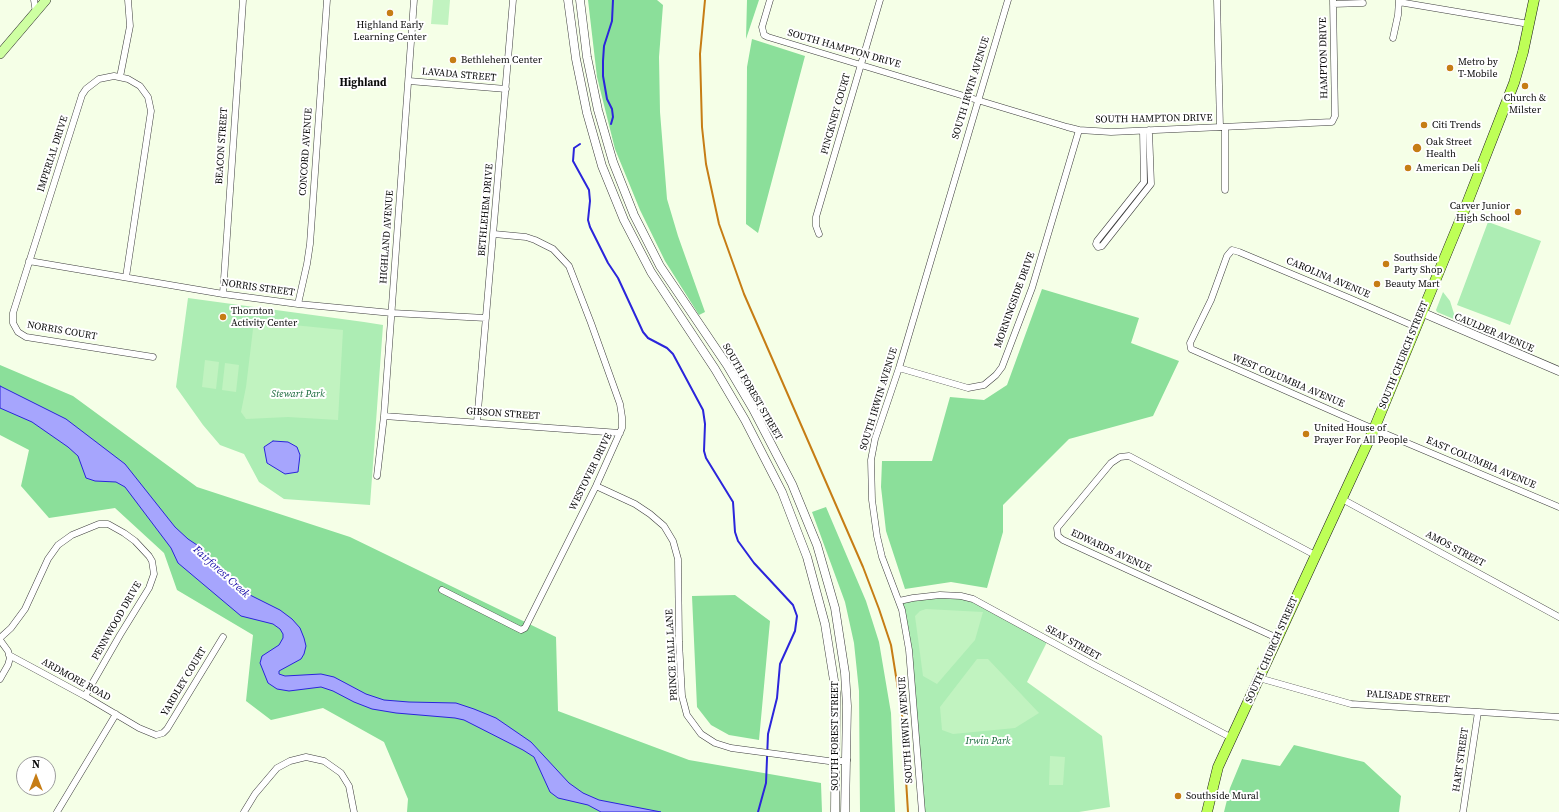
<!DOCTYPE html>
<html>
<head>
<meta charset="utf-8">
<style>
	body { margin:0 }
	#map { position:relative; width:1559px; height:812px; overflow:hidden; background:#f5ffe7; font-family:"Source Serif 4",serif }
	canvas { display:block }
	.north { position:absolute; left:16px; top:756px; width:40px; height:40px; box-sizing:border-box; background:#fff; border:1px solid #9d9d9d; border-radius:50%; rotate:0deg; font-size:11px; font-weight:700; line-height:16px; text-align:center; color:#0a0a0a }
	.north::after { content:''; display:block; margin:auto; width:14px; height:18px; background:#c67d15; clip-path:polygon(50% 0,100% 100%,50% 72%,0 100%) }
</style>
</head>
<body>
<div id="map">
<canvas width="1559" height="812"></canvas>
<div class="north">N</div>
</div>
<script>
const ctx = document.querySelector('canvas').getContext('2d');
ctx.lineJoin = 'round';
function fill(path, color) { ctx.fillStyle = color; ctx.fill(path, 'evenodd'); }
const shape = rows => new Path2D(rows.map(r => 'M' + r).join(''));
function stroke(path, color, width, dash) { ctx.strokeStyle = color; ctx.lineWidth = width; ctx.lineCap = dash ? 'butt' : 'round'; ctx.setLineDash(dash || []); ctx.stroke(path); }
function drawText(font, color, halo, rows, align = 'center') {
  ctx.font = font + ' "Source Serif 4",serif'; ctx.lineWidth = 4; ctx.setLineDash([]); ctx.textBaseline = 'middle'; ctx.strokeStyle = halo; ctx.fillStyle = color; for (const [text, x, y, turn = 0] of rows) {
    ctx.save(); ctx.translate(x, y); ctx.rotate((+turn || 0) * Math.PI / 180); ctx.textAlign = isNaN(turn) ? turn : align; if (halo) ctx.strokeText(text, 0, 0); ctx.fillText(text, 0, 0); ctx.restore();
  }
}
const green = shape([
	[1488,222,1541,241,1510,325,1457,305],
	[1443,292,1450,301,1456,320,1437,312,1436,310],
	[188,298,364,322,383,325,370,505,284,499,259,482,244,454,220,445,203,425,176,387],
	[961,596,1048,640,1027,682,1102,736,1110,807,1079,812,922,812,912,678,899,601]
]);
const forest = shape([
	[588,0,657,0,663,5,659,57,660,112,667,199,678,236,705,312,699,315,665,261,640,210,615,149,597,77],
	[747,0,759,0,746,39],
	[752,39,805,56,758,233,746,224,747,67],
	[1042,289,1139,318,1131,343,1179,361,1153,416,1069,439,1003,505,1003,532,987,588,951,582,905,589,886,531,881,487,882,461,932,461,950,397,984,400,1007,385],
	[0,365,73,396,197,487,350,537,556,637,558,711,689,760,821,783,822,812,407,812,408,799,384,742,323,708,271,720,246,701,253,635,177,590,164,553,115,508,49,518,21,486,29,450,0,435],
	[826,507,866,601,879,642,891,713,895,812,860,812,859,691,854,643,845,602,812,512],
	[735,595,770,621,759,740,729,735,711,725,697,707,692,596],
	[1294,745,1364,762,1401,796,1399,812,1224,812,1230,788,1242,759,1280,766]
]);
const pitch = shape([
	[433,0,450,0,448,25,431,24],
	[254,321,343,330,338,420,288,417,246,419,241,412,246,387],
	[205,360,219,362,216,389,202,387],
	[225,363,239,365,236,392,222,390],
	[926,609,983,612,975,640,937,684,923,676,915,616,920,611],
	[977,659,988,659,1039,713,1015,728,953,734,942,730,940,707],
	[1050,756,1065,757,1063,785,1049,785]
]);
const water = shape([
	[0,386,66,419,87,435,125,464,175,527,188,539,200,547,238,585,250,595,280,610,292,619,300,628,304,638,306,646,304,654,301,659,279,671,279,674,285,676,321,674,334,677,366,694,384,700,409,702,456,703,474,709,496,718,531,742,569,783,583,793,599,800,661,812,601,812,588,805,558,798,550,792,534,757,523,750,464,720,455,718,396,713,372,709,354,702,333,691,321,687,289,691,277,689,268,683,260,663,262,656,279,645,283,638,283,634,280,629,273,624,241,616,178,563,171,548,125,487,116,482,95,481,86,478,78,456,68,447,32,422,0,408,0,386],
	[273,441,288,442,297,447,300,455,298,472,285,474,267,463,264,447,273,441]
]);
const stream = shape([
	[611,124,613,117,612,109,607,99,603,76,603,61,604,46,612,21,613,0],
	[580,144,574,148,573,161,589,190,590,201,588,220,590,227,608,263,618,278,643,332,648,338,667,348,673,354,703,410,705,424,704,451,706,458,733,502,735,532,738,541,754,563,793,605,797,616,795,631,780,664,777,698,768,734,766,783,758,812]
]);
const minor = shape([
	[34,0,36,13],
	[770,0,762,27,764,35,768,37,1067,127,1079,130,1111,132,1332,122,1335,116,1333,0],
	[1217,0,1220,127],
	[1399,2,1529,24],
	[1333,4,1363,3],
	[1393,38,1398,15,1399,0],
	[120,77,130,26,128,0],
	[409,81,506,89],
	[1143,131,1144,182,1097,241,1096,244,1098,247,1102,246,1151,184,1149,130],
	[1225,190,1225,127],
	[819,234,816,226,816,217,880,0],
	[29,261,223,294,298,304,392,313,486,318],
	[126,277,151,111,148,97,140,86,128,79,114,76,99,79,86,89,82,95,13,313,13,323,18,332,26,337,153,357],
	[223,294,243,0],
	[298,304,307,264,310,244,327,0],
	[1416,327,1349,298,1239,252,1232,250,1227,256,1211,300,1190,343,1191,349,1362,424,1559,507],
	[899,368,968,388,984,385,996,375,1002,367,1032,288,1079,130],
	[384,416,620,433],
	[477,422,513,0],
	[377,476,384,416,414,0],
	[596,486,635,504,650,514,664,526,673,541,678,559,679,642,682,696,687,715,701,734,715,743,731,748,836,762,847,760],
	[1342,499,1559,617],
	[442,590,521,630,525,628,596,486,622,428,622,417,620,404,591,323,569,266,553,249,535,240,526,237,494,234],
	[899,601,913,598,940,595,961,596,973,599,1094,665,1232,738],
	[0,638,11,628,25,609,48,559,58,545,72,535,99,524,108,524,124,533,135,541,149,556,152,561,154,574,149,588,120,635,85,696],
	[1277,638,1063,540,1058,536,1057,528,1111,463,1120,457,1129,456,1315,555],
	[0,640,8,651,10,658,8,665,0,679],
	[9,655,85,696,139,728,156,735,163,733,167,729,223,637],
	[1259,678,1351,704,1559,717],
	[57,812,116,714],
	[244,812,255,794,277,768,290,761,306,757,324,761,341,773,349,786,354,812],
	[922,812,909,650,902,610,882,557,877,536,872,500,871,460,875,439,899,368,1008,0],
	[1463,812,1478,712]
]);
const tertiary = shape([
	[568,0,576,59,587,113,602,166,624,220,651,272,715,369,745,420,782,492,807,557,825,624,836,693,835,812],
	[580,0,587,57,598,110,613,162,634,215,660,266,727,365,753,409,792,484,817,545,835,608,845,673,847,706,845,812],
	[1421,312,1559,371]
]);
const secondary = shape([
	[0,54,46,0]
]);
const primary = shape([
	[1207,812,1218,767,1374,429,1466,206,1514,83,1523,52,1534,0]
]);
const rail = shape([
	[705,0,700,54,702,127,706,164,719,224,744,294,863,567,879,609,891,645,902,714,908,812]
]);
const markers = [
	[390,13,4,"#c67d15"],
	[453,60,4,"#c67d15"],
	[1450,68,4,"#c67d15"],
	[1525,86,4,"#c67d15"],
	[1424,125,4,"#c67d15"],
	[1417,148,5,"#c67d15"],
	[1408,168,4,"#c67d15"],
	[1518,212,4,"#c67d15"],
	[1386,264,4,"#c67d15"],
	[1377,284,4,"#c67d15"],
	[223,317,4,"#c67d15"],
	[1306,434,4,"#c67d15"],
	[1178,796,4,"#c67d15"]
];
const poiNames = [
	["Highland Early",390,25,"center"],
	["Learning Center",390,37,"center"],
	["Bethlehem Center",461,60],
	["Metro by",1458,62],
	["T-Mobile",1458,74],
	["Church &",1525,98,"center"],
	["Milster",1525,110,"center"],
	["Citi Trends",1432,125],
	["Oak Street",1426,142],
	["Health",1426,154],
	["American Deli",1416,168],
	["Carver Junior",1510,206,"right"],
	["High School",1510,218,"right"],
	["Southside",1394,258],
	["Party Shop",1394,270],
	["Beauty Mart",1385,284],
	["Thornton",231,311],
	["Activity Center",231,323],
	["United House of",1314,428],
	["Prayer For All People",1314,440],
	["Southside Mural",1186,796]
];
const streetNames = [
	["SOUTH HAMPTON DRIVE",844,49,16],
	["HAMPTON DRIVE",1324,58,-91],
	["LAVADA STREET",459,75,5],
	["SOUTH IRWIN AVENUE",971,88,-73],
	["PINCKNEY COURT",836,114,-74],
	["SOUTH HAMPTON DRIVE",1154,119,-1],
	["BEACON STREET",222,146,-86],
	["CONCORD AVENUE",306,152,-86],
	["IMPERIAL DRIVE",53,154,-72],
	["BETHLEHEM DRIVE",486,210,-85],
	["HIGHLAND AVENUE",387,237,-86],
	["CAROLINA AVENUE",1328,278,23],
	["NORRIS STREET",258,288,8],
	["MORNINGSIDE DRIVE",1015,300,-70],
	["NORRIS COURT",62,331,10],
	["CAULDER AVENUE",1494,333,23],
	["SOUTH CHURCH STREET",1404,355,-68],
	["WEST COLUMBIA AVENUE",1288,381,23],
	["SOUTH FOREST STREET",752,392,60],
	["SOUTH IRWIN AVENUE",879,399,-73],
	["GIBSON STREET",503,414,4],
	["EAST COLUMBIA AVENUE",1481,463,23],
	["WESTOVER DRIVE",591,472,-64],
	["AMOS STREET",1455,549,28],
	["EDWARDS AVENUE",1111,551,25],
	["PENNWOOD DRIVE",117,621,-60],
	["SEAY STREET",1073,643,29],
	["SOUTH CHURCH STREET",1272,650,-66],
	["PRINCE HALL LANE",672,655,-93],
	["ARDMORE ROAD",76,680,29],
	["YARDLEY COURT",184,682,-59],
	["PALISADE STREET",1408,697,4],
	["SOUTH IRWIN AVENUE",906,730,-94],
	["SOUTH FOREST STREET",835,736,-90],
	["HART STREET",1461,760,-82]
];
const parkNames = [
	["Stewart Park",298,394],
	["Irwin Park",988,741]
];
const neighbourhoodNames = [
	["Highland",363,83]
];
const waterNames = [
	["Fairforest Creek",221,572,42]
];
fill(green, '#adedb4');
fill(forest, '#8bdf9a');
fill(pitch, '#c1f3c0');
fill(water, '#a6a5fd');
stroke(water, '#2b25db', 1);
stroke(stream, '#2b25db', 2);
stroke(minor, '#3d3d3d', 7);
stroke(tertiary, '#3d3d3d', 9);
stroke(secondary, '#2c2c2c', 10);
stroke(primary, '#1b1b1b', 11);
stroke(minor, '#fff', 6);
stroke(tertiary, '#fff', 8);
stroke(secondary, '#ceffa2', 9);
stroke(primary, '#beff57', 10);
stroke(rail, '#c67d15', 2);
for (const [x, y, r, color] of markers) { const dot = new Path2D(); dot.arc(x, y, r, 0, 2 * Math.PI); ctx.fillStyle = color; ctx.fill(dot); stroke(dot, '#fff', 1.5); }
drawText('10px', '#0a0a0a', '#fff', poiNames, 'left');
drawText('10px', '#0a0a0a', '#fff', streetNames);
drawText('italic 10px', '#156738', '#fff', parkNames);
drawText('bold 11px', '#0a0a0a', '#fff', neighbourhoodNames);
drawText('italic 11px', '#1409a6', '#fff', waterNames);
</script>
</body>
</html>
